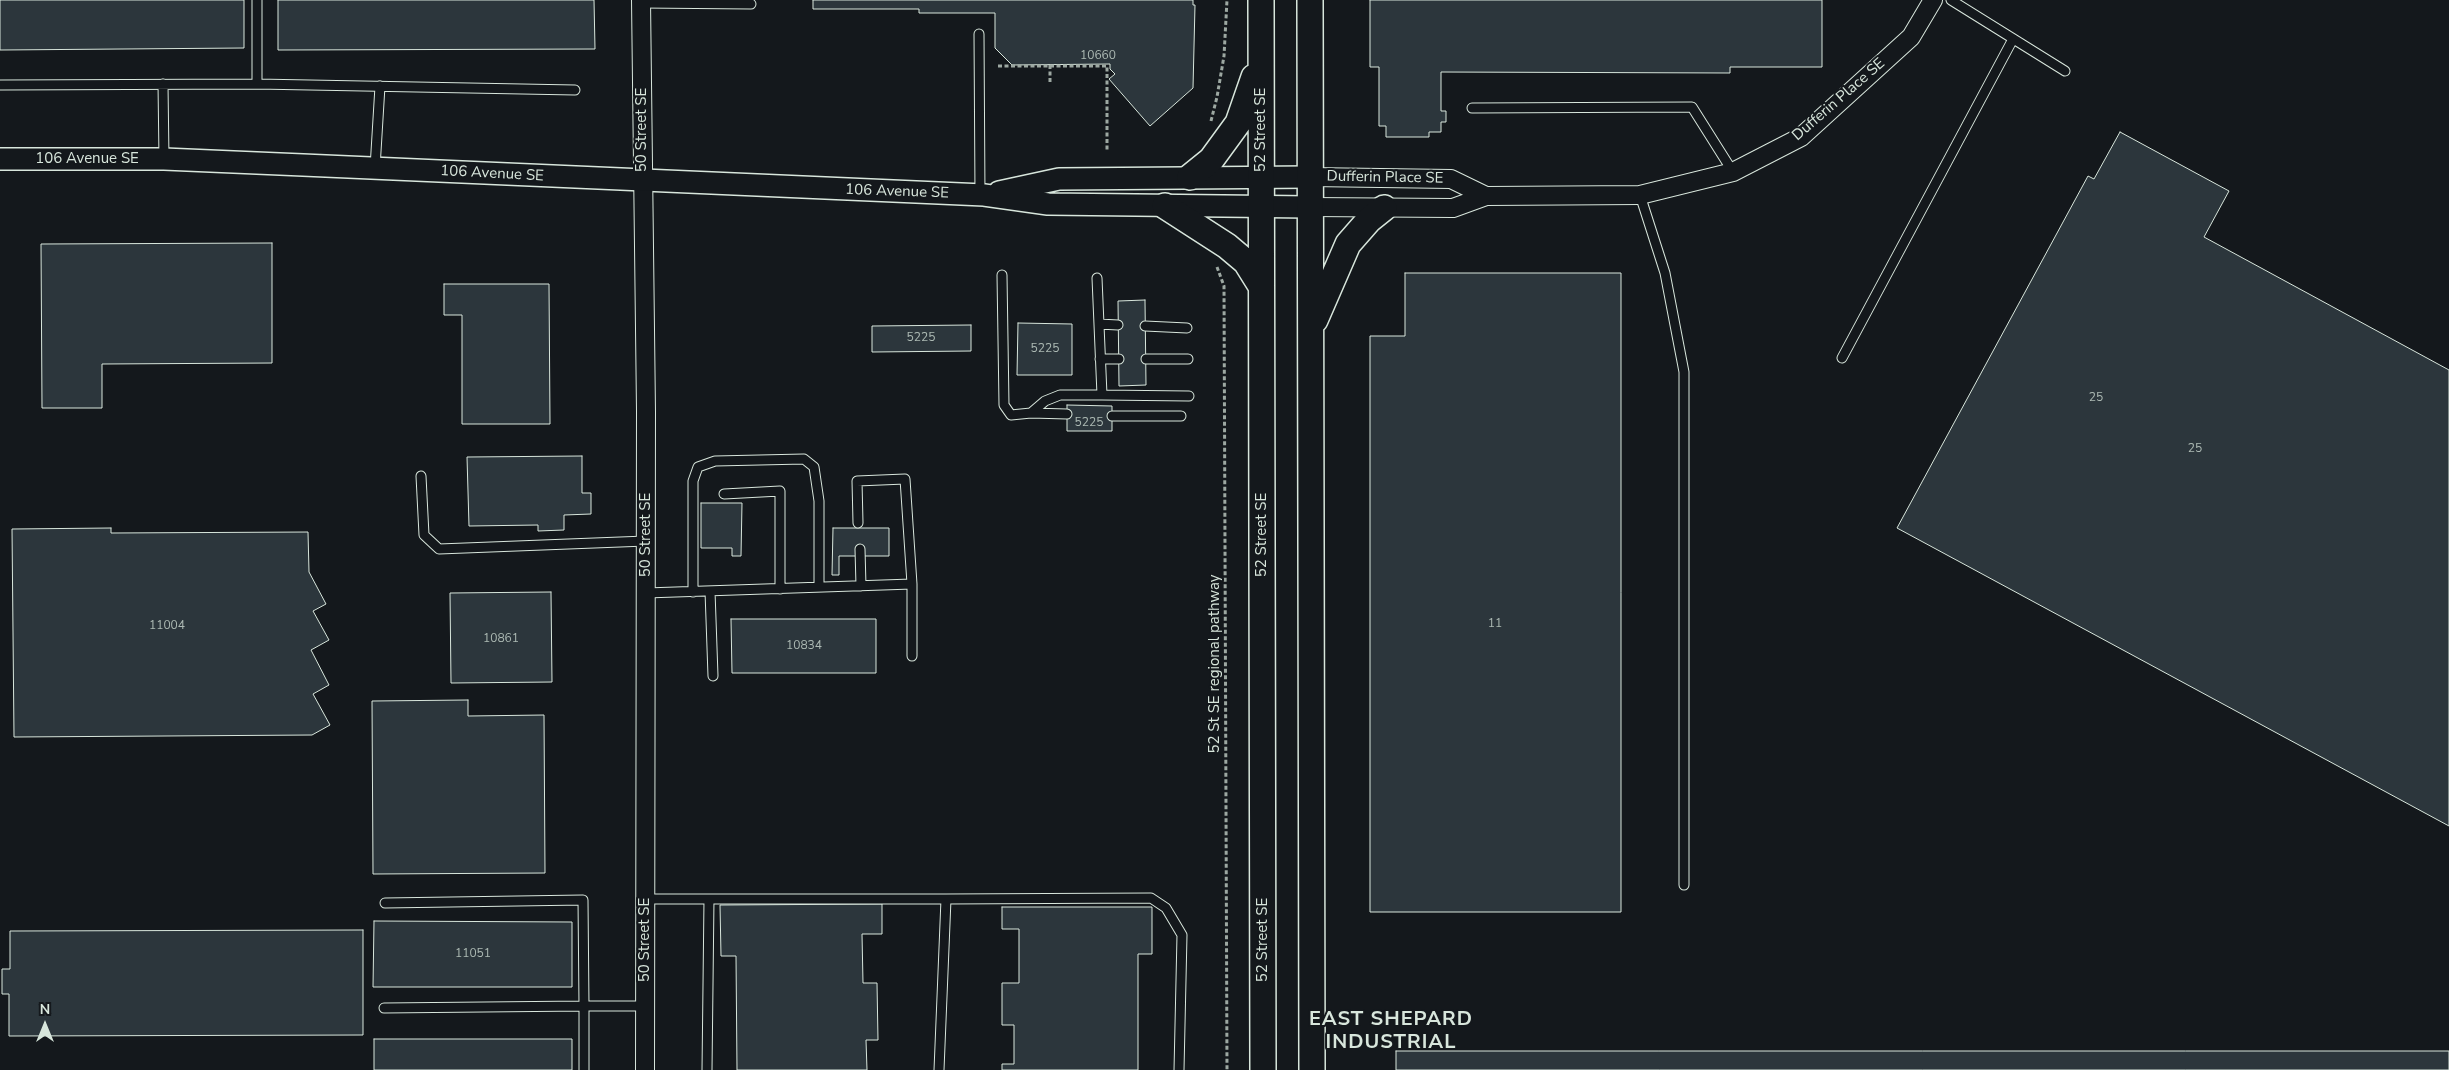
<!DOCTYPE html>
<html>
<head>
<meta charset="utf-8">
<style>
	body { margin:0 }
	#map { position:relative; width:2449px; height:1070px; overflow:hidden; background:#14181c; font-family:"Nunito Sans",sans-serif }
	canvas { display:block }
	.north { position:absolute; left:20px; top:1000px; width:50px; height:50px; -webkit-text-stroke:4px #14181c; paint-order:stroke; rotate:0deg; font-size:14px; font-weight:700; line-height:20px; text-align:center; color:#d8e6dc }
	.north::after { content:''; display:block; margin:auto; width:18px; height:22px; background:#d8e6dc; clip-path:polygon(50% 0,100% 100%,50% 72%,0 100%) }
</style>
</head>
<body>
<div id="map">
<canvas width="2449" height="1070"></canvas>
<div class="north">N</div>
</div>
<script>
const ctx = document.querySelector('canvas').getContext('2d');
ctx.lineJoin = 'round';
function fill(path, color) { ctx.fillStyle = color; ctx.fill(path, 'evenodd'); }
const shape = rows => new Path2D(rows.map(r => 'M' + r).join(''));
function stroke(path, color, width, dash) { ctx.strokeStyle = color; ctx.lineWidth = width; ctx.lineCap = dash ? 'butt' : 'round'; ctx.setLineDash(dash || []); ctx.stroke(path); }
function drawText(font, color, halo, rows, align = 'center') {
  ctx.font = font + ' "Nunito Sans",sans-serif'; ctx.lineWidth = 4; ctx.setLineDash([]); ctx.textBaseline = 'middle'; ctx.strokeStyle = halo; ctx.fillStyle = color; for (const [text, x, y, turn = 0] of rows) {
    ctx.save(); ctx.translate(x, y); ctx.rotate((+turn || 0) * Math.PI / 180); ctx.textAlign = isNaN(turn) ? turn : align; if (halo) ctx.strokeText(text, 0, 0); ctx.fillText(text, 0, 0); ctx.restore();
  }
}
const building = shape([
	[0,0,244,0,244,48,0,50,0,0],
	[278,0,594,0,595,49,278,50,278,0],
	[813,0,1193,0,1193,5,1195,5,1193,88,1150,126,1109,79,1115,74,1110,69,1110,64,1012,65,995,48,995,13,919,13,919,9,813,9,813,0],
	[1370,0,1822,0,1822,67,1730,67,1730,73,1441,72,1441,111,1446,111,1446,122,1441,122,1441,132,1429,132,1429,137,1386,137,1386,126,1379,126,1379,67,1370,67,1370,0],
	[2120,132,2229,191,2204,237,2449,370,2449,826,1897,528,2088,176,2094,179,2120,132],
	[272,243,272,363,102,364,102,408,42,408,41,244,272,243],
	[1405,273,1621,273,1621,912,1370,912,1370,336,1405,336,1405,273],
	[444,284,549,284,550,424,462,424,462,315,444,315,444,284],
	[1145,300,1146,385,1119,386,1118,301,1145,300],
	[1018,323,1072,324,1072,375,1017,375,1018,323],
	[971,325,971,351,872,352,872,326,971,325],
	[1067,405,1112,406,1112,431,1067,431,1067,405],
	[582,456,582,493,591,493,591,514,564,515,564,530,538,531,538,525,469,526,467,457,582,456],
	[701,503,742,503,741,556,732,556,732,548,701,548,701,503],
	[111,528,111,533,308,532,309,572,326,604,313,611,329,640,311,650,329,685,313,694,330,725,312,735,14,737,12,529,111,528],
	[833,528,889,528,889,556,839,556,839,575,832,575,833,528],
	[551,592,552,682,451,683,450,593,551,592],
	[731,619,876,619,876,673,732,673,731,619],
	[468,700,468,716,544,715,545,873,373,874,372,701,468,700],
	[882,904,882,934,862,934,863,983,877,983,878,1040,866,1040,867,1070,737,1070,736,956,721,956,720,905,882,904],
	[1002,907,1152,907,1152,954,1138,954,1138,1070,1002,1070,1002,1064,1014,1064,1014,1025,1002,1025,1002,983,1019,983,1019,929,1002,929,1002,907],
	[374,921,572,922,572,987,373,987,374,921],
	[363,930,363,1035,9,1036,9,994,2,994,2,969,10,969,10,931,363,930],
	[374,1039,572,1039,572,1070,374,1070,374,1039],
	[1396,1051,2449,1051,2449,1070,1396,1070,1396,1051]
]);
const path = shape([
	[1050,65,1050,84],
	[998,66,1107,66,1107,150],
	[1211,121,1217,97,1224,56,1227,0],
	[1217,267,1224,286,1227,1070]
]);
const service = shape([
	[257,0,257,84,575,90],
	[1951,0,2065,71],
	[641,3,751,4],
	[979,34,980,195],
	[163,84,164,159],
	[0,85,257,84],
	[1472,108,1692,107,1733,172],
	[375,168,380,86],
	[1640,195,1665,273,1684,372,1684,885],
	[1002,275,1004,405,1011,415,1031,413,1067,414],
	[1097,278,1102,395,1189,396],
	[1099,324,1118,325],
	[1145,326,1187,328],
	[1842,358,2013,39],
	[1100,359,1119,359],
	[1146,359,1188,359],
	[1031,413,1045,401,1060,395,1102,395],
	[1112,416,1181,416],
	[421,476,424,535,439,549,646,541],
	[724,494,780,491,780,589],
	[858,523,857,481,905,479,912,584],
	[860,549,861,586],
	[710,591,713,676],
	[693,592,693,481,698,467,715,461,804,459,814,467,819,501,819,587],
	[646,593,912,584,912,656],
	[645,899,946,899,939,1070],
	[946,899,1151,898,1166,908,1182,935,1179,1070],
	[385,903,583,900,584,1006,645,1006],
	[384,1008,584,1006,584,1070],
	[707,1070,709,899]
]);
const minor = shape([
	[641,0,646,411,645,1070],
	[1310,177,1451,179,1486,196],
	[1310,207,1453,208,1486,196,1640,195,1733,172,1801,137,1911,37,1933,0]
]);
const tertiary = shape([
	[0,159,164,159,303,165,984,195,1048,204,1310,207],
	[999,192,1059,179,1310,177]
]);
const secondary = shape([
	[1261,0,1263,1070],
	[1310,0,1312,1070],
	[1190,177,1211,160,1238,123,1254,77],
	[1165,206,1227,246,1246,262,1261,286],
	[1315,320,1348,244,1369,220,1384,208]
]);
const numberNames = [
	["10660",1098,56],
	["5225",921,338],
	["5225",1045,349],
	["25",2096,398],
	["5225",1089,423],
	["25",2195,449],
	["11",1495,624],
	["11004",167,626],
	["10861",501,639],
	["10834",804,646],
	["11051",473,954]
];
const streetNames = [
	["Dufferin Place SE",1839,100,-41],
	["50 Street SE",642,130,-90],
	["52 Street SE",1261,130,-90],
	["106 Avenue SE",87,159],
	["106 Avenue SE",492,174,3],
	["Dufferin Place SE",1385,178,1],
	["106 Avenue SE",897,192,2],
	["50 Street SE",646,535,-90],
	["52 Street SE",1262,535,-90],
	["52 St SE regional pathway",1215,664,-90],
	["50 Street SE",645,940,-90],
	["52 Street SE",1263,940,-90]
];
const districtNames = [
	["EAST SHEPARD",1391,1020],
	["INDUSTRIAL",1391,1043]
];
fill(building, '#2c363c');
stroke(building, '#d8e6dc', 1);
stroke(service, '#d8e6dc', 11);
stroke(minor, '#d8e6dc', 20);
stroke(tertiary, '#d8e6dc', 24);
stroke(secondary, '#d8e6dc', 28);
stroke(path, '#9da8a2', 3, [4, 2.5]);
stroke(service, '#14181c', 9);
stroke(minor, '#14181c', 18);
stroke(tertiary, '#14181c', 21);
stroke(secondary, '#14181c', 25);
drawText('12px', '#adbab4', null, numberNames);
drawText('15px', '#d8e6dc', '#14181c', streetNames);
ctx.letterSpacing = '1px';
drawText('bold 20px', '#d8e6dc', '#14181c', districtNames);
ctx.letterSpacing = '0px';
</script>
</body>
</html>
